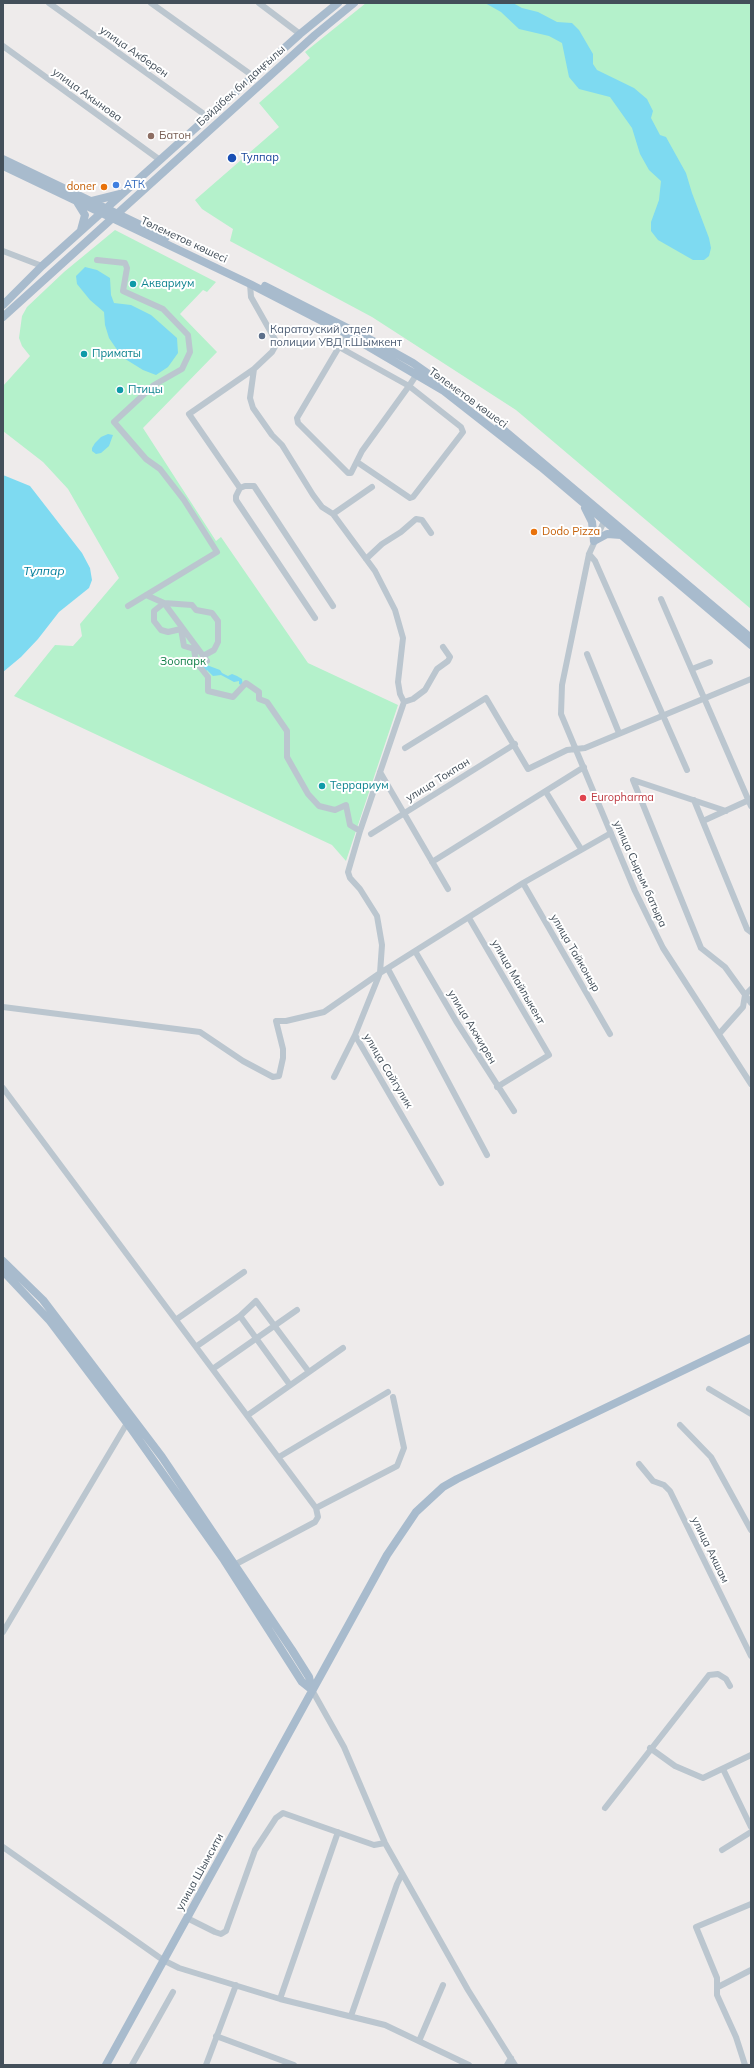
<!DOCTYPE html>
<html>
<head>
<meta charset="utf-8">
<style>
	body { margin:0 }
	#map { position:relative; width:754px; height:2068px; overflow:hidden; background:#eeebeb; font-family:Mulish,sans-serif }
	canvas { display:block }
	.frame { position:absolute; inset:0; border:4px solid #434f5a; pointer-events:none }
</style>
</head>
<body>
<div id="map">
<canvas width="754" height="2068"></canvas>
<div class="frame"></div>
</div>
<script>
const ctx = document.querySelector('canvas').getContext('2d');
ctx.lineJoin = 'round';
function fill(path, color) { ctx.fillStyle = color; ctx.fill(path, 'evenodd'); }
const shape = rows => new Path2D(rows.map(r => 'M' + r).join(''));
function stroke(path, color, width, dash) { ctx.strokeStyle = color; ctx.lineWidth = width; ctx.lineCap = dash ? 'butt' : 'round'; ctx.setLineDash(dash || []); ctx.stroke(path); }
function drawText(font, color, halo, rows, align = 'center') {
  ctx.font = font + ' Mulish,sans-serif'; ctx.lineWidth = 4; ctx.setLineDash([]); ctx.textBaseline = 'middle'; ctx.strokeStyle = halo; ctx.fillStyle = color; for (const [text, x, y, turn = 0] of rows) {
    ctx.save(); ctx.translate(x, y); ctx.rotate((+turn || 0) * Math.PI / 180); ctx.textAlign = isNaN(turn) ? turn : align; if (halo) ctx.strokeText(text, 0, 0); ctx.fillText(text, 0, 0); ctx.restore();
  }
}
const green = shape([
	[366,3,751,3,751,609,516,410,372,317,230,241,233,229,202,209,195,200,279,127,259,103,310,58,305,52],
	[115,230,216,282,207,292,203,290,180,314,217,352,143,428,216,541,221,537,308,663,398,705,346,861,332,845,14,696,55,645,73,646,82,636,80,624,119,578,68,489,43,462,3,431,3,386,30,356,22,346,19,338,22,316,27,307,64,272]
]);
const water = shape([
	[485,3,513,3,522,8,538,12,557,22,572,23,579,30,593,54,593,64,597,70,634,88,647,99,653,111,651,118,660,135,666,137,686,173,692,193,709,238,711,248,709,256,704,260,693,260,658,240,651,231,651,222,659,200,661,181,649,170,640,154,632,128,610,97,579,89,569,77,562,43,549,36,519,29,501,12],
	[85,267,97,270,110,278,111,295,114,303,131,305,151,315,177,338,178,353,168,367,156,375,143,370,122,357,109,338,105,325,104,312,90,300,77,284,76,276],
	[108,434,113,435,109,446,101,453,96,454,92,451,92,448,95,443,101,437],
	[3,475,30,486,82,553,90,568,92,580,89,588,59,612,38,639,21,657,3,672],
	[204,664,220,670,222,673,228,676,232,674,237,676,242,679,243,686,239,684,239,681,234,682,221,675,213,676,207,670,205,672,202,669]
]);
const minor = shape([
	[49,3,208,117],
	[151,3,253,76],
	[259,3,300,34],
	[3,46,160,160],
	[3,251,42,266],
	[97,260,125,263,127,268,123,291,163,309,188,335,190,352,182,369,154,385,114,422,146,459,160,469,184,500,217,552,128,606],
	[339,347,409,386,362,451,351,473,348,473,298,423,297,418,339,347],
	[339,347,347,334],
	[357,462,410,498,413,497,460,436,463,432,461,427,409,386,417,374],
	[240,488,189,414,254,369,272,352,277,343,251,297,250,284],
	[333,514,372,487],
	[606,517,589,554,562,685,561,714,635,891,663,948,751,1084],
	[589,554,595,561,687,770],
	[366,559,382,544,401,532,416,519,422,520,431,533],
	[146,595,164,603,207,661,196,662,194,649,184,646,181,629,168,632,161,630,154,621,154,611,164,603,192,605,196,610,212,613,218,621,218,642,214,650,203,656],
	[661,599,751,806],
	[315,618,236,500,236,496,240,488,245,486,254,486,333,606],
	[587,654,619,733],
	[196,662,208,677,208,691,233,697,246,683,259,692,259,699,267,702,287,731,287,757,308,794,319,806,335,810,346,805,350,825,360,831],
	[692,669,710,662],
	[404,702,413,699,425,690,437,669,448,661,450,657,443,647],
	[405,748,486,698,528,769,567,750,585,748,751,679],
	[380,772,448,889],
	[633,780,701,948,725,967,751,1003],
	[633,780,726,811],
	[546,792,581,849],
	[694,800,747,929,751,932],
	[703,821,749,800],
	[371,834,515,744],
	[432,862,584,767],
	[523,883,610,1034],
	[469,918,549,1055,497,1087],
	[415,951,456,1021,514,1111],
	[388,969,487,1155],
	[3,1007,200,1032,243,1061,273,1077,279,1076,283,1058,283,1049,276,1021,286,1021,324,1012,380,973,382,945,377,916,360,889,350,878,348,872,360,831,404,702,400,694,398,682,403,638,395,610,375,571,333,514,322,507,313,495,282,445,272,435,253,408,250,398,254,369],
	[719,1034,743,1007,745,995,751,989],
	[334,1077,355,1035],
	[3,1088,316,1508,318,1517,315,1522,236,1564],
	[441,1183,355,1035,380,973,523,883,611,833],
	[240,1316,290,1385],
	[177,1319,244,1272],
	[197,1346,240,1316,256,1301,309,1372],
	[214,1368,297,1310],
	[709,1389,751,1414],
	[248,1415,343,1348],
	[680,1425,711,1457,751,1530],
	[279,1457,388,1392],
	[639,1464,653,1481,664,1485,670,1491,751,1656],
	[316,1508,397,1466,404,1448,393,1397],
	[3,1632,129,1420],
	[312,1690,344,1747,385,1843,468,1990,515,2065],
	[650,1748,675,1766,703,1778,751,1755],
	[723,1769,751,1827],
	[605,1808,709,1675,718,1674,726,1679,730,1686],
	[3,1847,163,1960,179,1968,280,1999,385,2025,469,2065],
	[722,1850,751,1832],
	[187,1918,215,1932,221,1934,226,1931,255,1850,276,1818,283,1813,374,1845,385,1843],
	[718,1987,751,1970],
	[280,1999,338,1832],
	[351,2016,397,1884,402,1874],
	[216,2036,294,2065],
	[419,2041,443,1985],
	[132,2065,173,1992],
	[206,2065,236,1985],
	[507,2065,511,2058],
	[745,2065,736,2037,717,1995,717,1978,696,1927,751,1904]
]);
const major = shape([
	[3,159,166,237],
	[3,166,250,284,347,334,444,391,541,467,751,645],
	[92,201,120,194],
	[77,202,85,215,81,230],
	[265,286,379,344,413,363,450,389],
	[3,305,42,266,160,160,300,34,338,3],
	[3,317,315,35,354,3],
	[499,426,751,638],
	[585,508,592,522,594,541],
	[594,541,607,534,621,535],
	[3,1261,43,1300,162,1457,292,1650,309,1677,312,1690],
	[3,1271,50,1321,127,1423,224,1560,302,1682,312,1690],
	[106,2065,387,1555,416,1512,443,1487,457,1479,751,1338]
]);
const markers = [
	[151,136,4,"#8d6e63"],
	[232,158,5,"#1a4fb4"],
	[116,185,4,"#3f7fe0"],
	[104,187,4,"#e8710a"],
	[133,284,4,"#0f9aa8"],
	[262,336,4,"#5c6f8a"],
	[84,354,4,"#0f9aa8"],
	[120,390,4,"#0f9aa8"],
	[534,532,4,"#e8710a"],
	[322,786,4,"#0f9aa8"],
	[583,798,4,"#e0444e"]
];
const streetNames = [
	["улица Акберен",134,52,35],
	["Бәйдібек би даңғылы",241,86,-42],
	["улица Акынова",87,95,36],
	["Төлеметов көшесі",184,240,25],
	["Төлеметов көшесі",468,398,36],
	["улица Токпан",438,780,-32],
	["улица Сырым батыра",640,874,66],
	["улица Тайконыр",575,953,60],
	["улица Майлыкент",518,982,60],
	["улица Акжирен",472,1027,59],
	["улица Сайгулик",388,1071,59],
	["улица Акшам",710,1550,64],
	["улица Шымсити",200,1872,-61]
];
const educationNames = [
	["Батон",159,136]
];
const transitNames = [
	["Тулпар",241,158]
];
const shopNames = [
	["АТК",124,185]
];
const foodNames = [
	["doner",96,187],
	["Dodo Pizza",542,532,"left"]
];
const cultureNames = [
	["Аквариум",141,284],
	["Приматы",92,354],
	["Птицы",128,390],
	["Террариум",330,786]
];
const serviceNames = [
	["Каратауский отдел",270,330],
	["полиции УВД г.Шымкент",270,343]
];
const parkNames = [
	["Зоопарк",183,662]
];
const healthNames = [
	["Europharma",591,798]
];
const waterNames = [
	["Тұлпар",44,571]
];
fill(green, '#b4f1cb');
fill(water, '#7edaf1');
stroke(minor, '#bbc6cf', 6);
stroke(major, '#a8bbcd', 8);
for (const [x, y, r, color] of markers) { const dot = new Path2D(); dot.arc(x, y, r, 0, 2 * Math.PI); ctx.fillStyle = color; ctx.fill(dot); stroke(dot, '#fff', 1.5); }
drawText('11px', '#434f5a', '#fff', streetNames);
drawText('11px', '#785e54', '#fff', educationNames, 'left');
drawText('11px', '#164399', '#fff', transitNames, 'left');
drawText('11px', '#366cbe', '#fff', shopNames, 'left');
drawText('11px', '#c56008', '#fff', foodNames, 'right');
drawText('11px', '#0d838f', '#fff', cultureNames, 'left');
drawText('11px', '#4e5e75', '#fff', serviceNames, 'left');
drawText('11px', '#107e46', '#fff', parkNames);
drawText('11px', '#be3a42', '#fff', healthNames, 'left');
drawText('italic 12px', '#047f9d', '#fff', waterNames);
</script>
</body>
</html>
